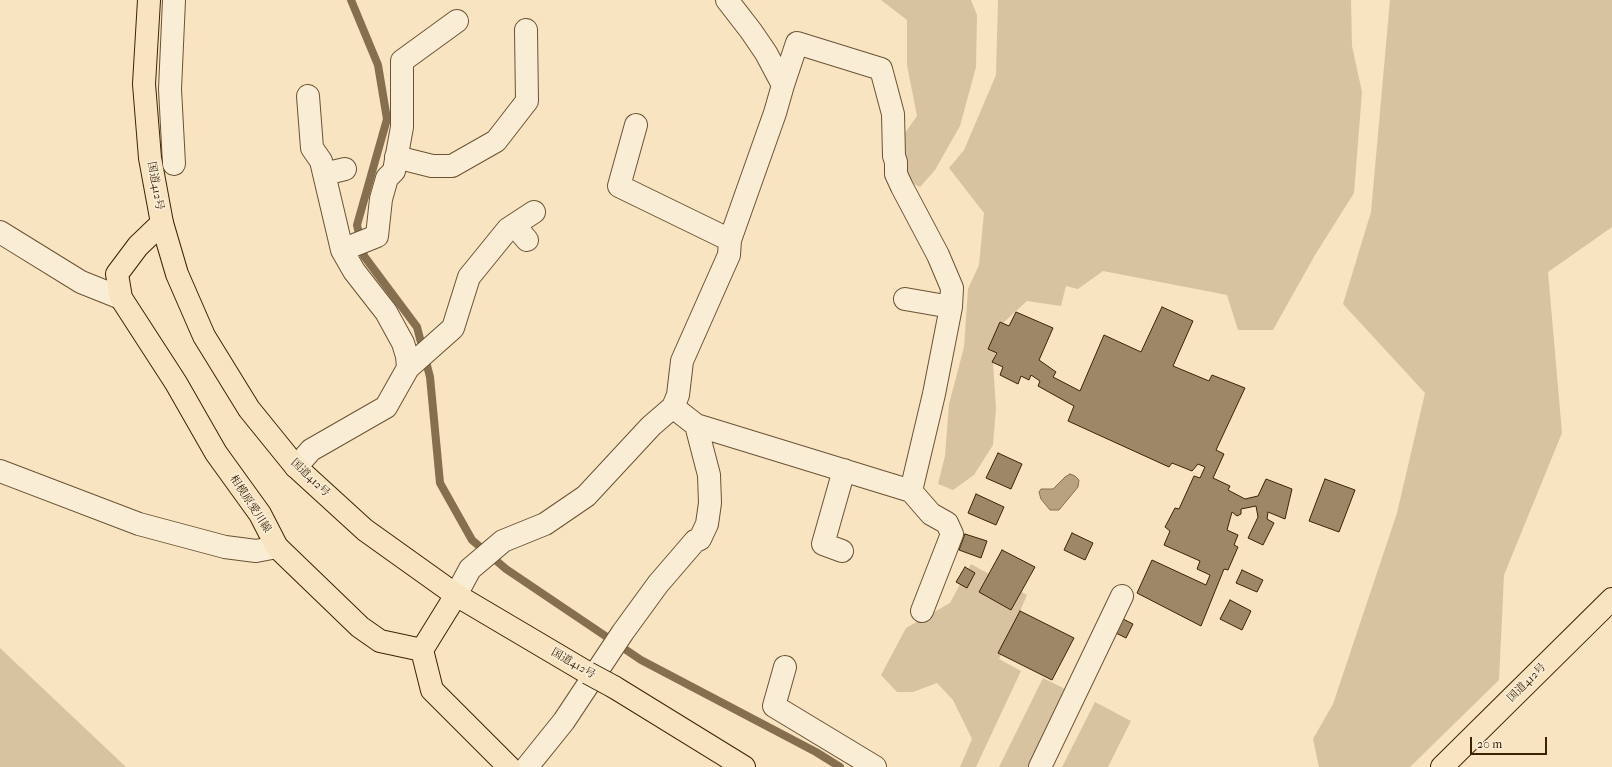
<!DOCTYPE html>
<html>
<head>
<meta charset="utf-8">
<style>
	body { margin:0 }
	#map { position:relative; width:1612px; height:767px; overflow:hidden; background:#f8e4c0; font-family:"IM FELL French Canon",serif }
	canvas { display:block }
	.scale { position:absolute; left:1470px; top:737px; width:77px; height:18px; box-sizing:border-box; border:2px solid #3b2305; border-top:0; padding-left:5px; font-size:12px; line-height:14px; white-space:nowrap; color:#3b2305; -webkit-text-stroke:3px #faedd6; paint-order:stroke }
</style>
</head>
<body>
<div id="map">
<canvas width="1612" height="767"></canvas>
<div class="scale">20 m</div>
</div>
<script>
const ctx = document.querySelector('canvas').getContext('2d');
ctx.lineJoin = 'round';
function fill(path, color) { ctx.fillStyle = color; ctx.fill(path, 'evenodd'); }
const shape = rows => new Path2D(rows.map(r => 'M' + r).join(''));
function stroke(path, color, width, dash) { ctx.strokeStyle = color; ctx.lineWidth = width; ctx.lineCap = dash ? 'butt' : 'round'; ctx.setLineDash(dash || []); ctx.stroke(path); }
function drawText(font, color, halo, rows, align = 'center') {
  ctx.font = font + ' "IM FELL French Canon","Noto Serif JP",serif'; ctx.lineWidth = 3.5; ctx.setLineDash([]); ctx.textBaseline = 'middle'; ctx.strokeStyle = halo; ctx.fillStyle = color; for (const [text, x, y, turn = 0] of rows) {
    ctx.save(); ctx.translate(x, y); ctx.rotate((+turn || 0) * Math.PI / 180); ctx.textAlign = isNaN(turn) ? turn : align; if (halo) ctx.strokeText(text, 0, 0); ctx.fillText(text, 0, 0); ctx.restore();
  }
}
const green = shape([
	[881,0,971,0,977,15,976,67,960,126,935,170,920,187,901,177,895,147,917,116,907,65,907,20],
	[998,0,1351,0,1352,46,1362,92,1354,193,1315,255,1273,330,1238,330,1227,295,1103,271,1078,289,1066,286,1061,306,1027,301,1003,323,993,362,996,408,993,445,974,475,953,490,938,484,945,456,949,404,964,347,968,289,979,265,984,213,949,168,964,150,996,75],
	[1390,0,1612,0,1612,227,1548,272,1562,433,1504,575,1499,680,1410,767,1319,767,1313,739,1333,704,1397,513,1425,393,1343,304,1371,212],
	[971,564,1027,595,999,659,1021,671,976,767,960,767,972,739,953,700,937,683,913,692,897,692,881,675,906,628,950,603],
	[0,648,126,767,0,767],
	[1043,678,1079,696,1044,767,999,767],
	[1095,702,1131,721,1108,767,1062,767]
]);
const water = shape([
	[1070,474,1075,476,1079,480,1078,487,1059,510,1050,510,1041,499,1039,492,1041,489,1053,489,1065,477,1070,474]
]);
const stream = shape([
	[351,0,378,65,387,119,357,225,364,256,417,327,430,377,440,483,472,540,506,569,641,660,816,752,840,767]
]);
const building = shape([
	[1162,307,1193,321,1173,366,1209,381,1212,375,1245,388,1216,450,1224,454,1213,478,1230,486,1228,490,1245,499,1258,496,1266,479,1292,489,1285,519,1268,512,1267,519,1274,523,1263,545,1248,538,1258,517,1256,506,1241,509,1241,514,1237,516,1232,512,1227,530,1238,535,1234,545,1238,547,1228,570,1224,569,1201,626,1137,593,1152,560,1206,585,1210,575,1197,569,1200,561,1164,545,1170,531,1165,527,1175,508,1179,509,1194,476,1200,478,1205,467,1198,464,1192,471,1172,463,1169,467,1068,421,1074,406,1038,386,1040,381,1031,375,1029,380,1021,376,1018,384,1000,375,1003,367,992,362,997,353,988,349,1000,322,1009,326,1016,312,1053,328,1039,360,1056,372,1053,377,1080,391,1104,335,1141,352,1162,307],
	[998,453,1022,464,1011,489,986,478,998,453],
	[1325,479,1355,490,1339,532,1309,521,1325,479],
	[976,494,1004,507,996,525,968,513,976,494],
	[1072,533,1093,543,1085,560,1064,550,1072,533],
	[965,534,987,541,981,558,959,550,965,534],
	[1002,550,1035,567,1011,610,979,592,1002,550],
	[965,567,975,573,967,588,956,582,965,567],
	[1242,570,1263,580,1257,592,1236,583,1242,570],
	[1230,600,1251,611,1242,630,1220,619,1230,600],
	[1020,611,1074,638,1052,680,998,653,1020,611],
	[1121,618,1133,624,1126,638,1114,632,1121,618]
]);
const minor = shape([
	[174,0,170,89,174,164],
	[783,85,797,43,881,69,893,114,894,156,896,162,896,174,902,187,938,255,952,288,951,307,934,394,911,491],
	[636,125,619,186,730,240],
	[396,157,432,166,452,166,496,141,527,101,526,30],
	[324,174,345,169],
	[514,225,527,240],
	[0,232,81,282,121,298],
	[342,250,377,236,381,199,387,178,394,171,402,127,402,61,457,21],
	[905,299,951,307],
	[408,368,453,328,469,277,508,229,534,212],
	[673,407,678,395,682,361,729,255,730,240,775,113,783,85,766,53,751,31,727,0],
	[296,467,311,450,386,407,408,368,407,356,403,343,386,312,354,271,342,250,321,161,312,148,308,96],
	[0,471,139,524,225,547,256,551,277,547],
	[842,551,823,544,844,470],
	[456,595,470,569,503,541,545,524,586,496,651,426,673,407,696,425,911,491,931,514,947,523,952,534,922,611],
	[785,667,774,706,875,767],
	[527,767,564,721,623,632,658,584,695,541,700,539,707,524,710,503,709,475,696,425],
	[1040,767,1122,596]
]);
const major = shape([
	[162,223,138,246,117,274,121,298,176,383,216,453,260,514,277,547,360,627,380,641,422,650],
	[422,650,432,690,509,767],
	[422,650,456,595]
]);
const highway = shape([
	[149,0,144,84,150,158,162,223,177,274,204,336,249,409,296,467,365,530,456,595,588,673],
	[614,687,744,767],
	[1442,767,1612,599]
]);
const highwayBridge = shape([
	[588,673,614,687]
]);
const streetNames = [
	["国道412号",155,186,80],
	["国道412号",310,478,44],
	["相模原愛川線",250,504,57],
	["国道412号",573,664,30],
	["国道412号",1527,683,-45]
];
fill(green, '#d8c3a0');
fill(water, '#b8a280');
stroke(water, '#866f4f', 1);
stroke(stream, '#866f4f', 8);
fill(building, '#9d8766');
stroke(building, '#3b2305', 1);
stroke(minor, '#6a5334', 24);
stroke(major, '#3b2305', 24);
stroke(highway, '#3b2305', 24);
stroke(minor, '#faedd6', 22);
stroke(major, '#f8e4c0', 22);
stroke(highway, '#f8e4c0', 22);
stroke(highwayBridge, '#3b2305', 24, []);
stroke(highwayBridge, '#f8e4c0', 22);
drawText('11px', '#3b2305', '#faedd6', streetNames);
</script>
</body>
</html>
